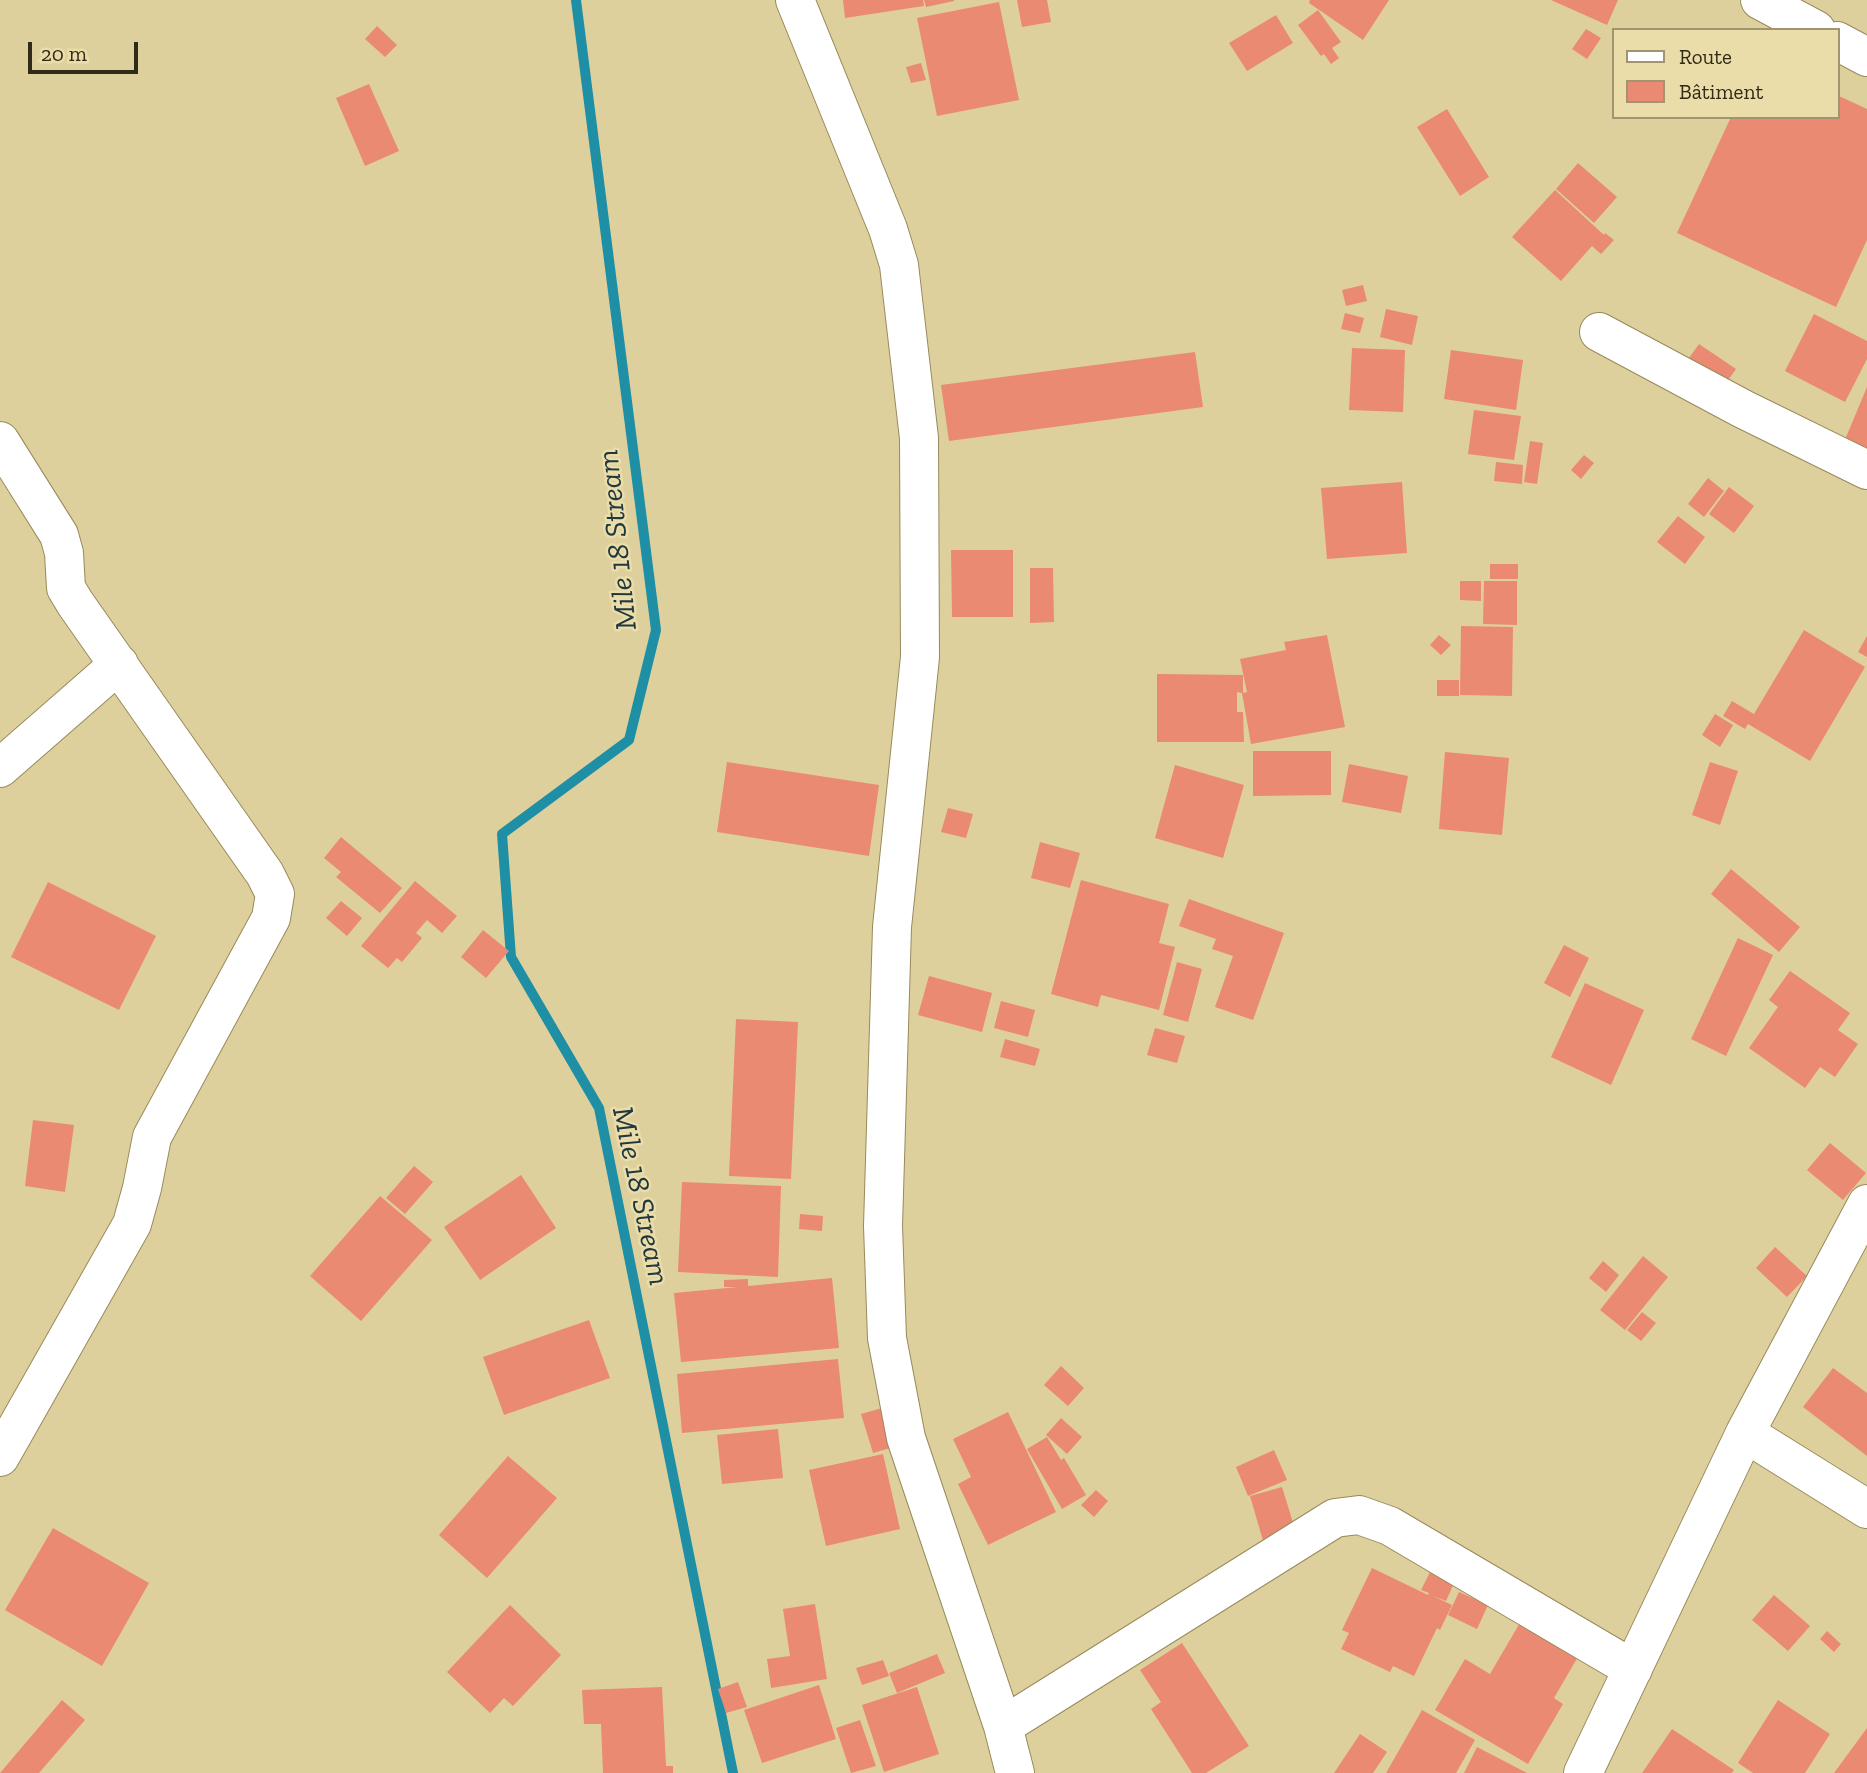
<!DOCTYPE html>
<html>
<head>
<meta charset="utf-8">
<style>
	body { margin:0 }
	#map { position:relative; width:1867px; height:1773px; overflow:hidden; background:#ded09d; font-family:"Zilla Slab",serif }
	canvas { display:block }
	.legend { position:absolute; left:1612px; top:28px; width:228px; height:91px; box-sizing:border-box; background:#ebddaa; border:2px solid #a0956f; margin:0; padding:9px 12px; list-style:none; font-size:21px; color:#302a16 }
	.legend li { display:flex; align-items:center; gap:14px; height:35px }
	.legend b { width:35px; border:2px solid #a0956f }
	.scale { position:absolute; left:28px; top:42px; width:110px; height:32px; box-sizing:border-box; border:4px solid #302a16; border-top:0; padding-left:9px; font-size:21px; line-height:24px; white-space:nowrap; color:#302a16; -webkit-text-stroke:5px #ebddaa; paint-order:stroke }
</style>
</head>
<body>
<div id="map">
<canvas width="1867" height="1773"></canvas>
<ul class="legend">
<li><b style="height:9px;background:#fff"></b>Route</li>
<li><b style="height:19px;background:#ea8a72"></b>Bâtiment</li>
</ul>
<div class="scale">20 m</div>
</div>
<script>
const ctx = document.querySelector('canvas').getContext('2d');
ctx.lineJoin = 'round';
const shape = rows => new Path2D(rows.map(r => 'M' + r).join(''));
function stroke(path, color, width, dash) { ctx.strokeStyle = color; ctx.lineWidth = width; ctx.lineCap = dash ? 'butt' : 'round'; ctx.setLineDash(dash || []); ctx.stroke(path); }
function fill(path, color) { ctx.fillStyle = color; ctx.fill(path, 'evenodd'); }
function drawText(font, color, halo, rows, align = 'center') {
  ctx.font = font + ' "Zilla Slab",serif'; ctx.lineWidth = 5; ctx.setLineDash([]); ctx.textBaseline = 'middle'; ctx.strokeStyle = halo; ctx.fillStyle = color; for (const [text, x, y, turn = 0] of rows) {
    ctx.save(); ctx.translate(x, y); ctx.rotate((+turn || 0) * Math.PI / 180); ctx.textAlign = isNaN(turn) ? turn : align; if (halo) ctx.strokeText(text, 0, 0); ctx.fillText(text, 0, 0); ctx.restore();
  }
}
const stream = shape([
	[576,0,656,630,629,740,502,834,511,957,599,1108,733,1773]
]);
const building = shape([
	[843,0,923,0,924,6,845,18],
	[924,0,954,0,954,1,926,7],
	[1017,0,1047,0,1051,22,1022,27],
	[1310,0,1389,0,1363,40,1309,3],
	[1551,0,1618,0,1607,25],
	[999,2,1019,100,937,116,917,18],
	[1318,10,1341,42,1332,48,1339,58,1331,64,1324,54,1321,56,1298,25],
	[1276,15,1293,43,1247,71,1229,43],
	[377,26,397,45,385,57,365,39],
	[1586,29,1601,38,1587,59,1572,49],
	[921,63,926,80,911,83,906,67],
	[369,84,399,151,365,166,336,98],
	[1837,95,1867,109,1867,240,1836,307,1677,233,1731,117,1837,117],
	[1447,109,1489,177,1460,196,1417,127],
	[1578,163,1617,197,1594,223,1556,189],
	[1555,190,1604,235,1605,233,1614,240,1601,254,1592,246,1561,281,1512,237],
	[1363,285,1367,301,1346,306,1342,290],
	[1386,309,1418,316,1412,345,1380,337],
	[1345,313,1364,318,1360,333,1341,329],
	[1814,314,1867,341,1867,359,1845,402,1785,371],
	[1699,344,1736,369,1726,383,1689,358],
	[1352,348,1405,350,1403,412,1349,410],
	[1451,350,1523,360,1516,410,1444,399],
	[1195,352,1203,407,949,441,941,385],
	[1867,387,1867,451,1844,442],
	[1474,410,1521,416,1514,460,1468,454],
	[1530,441,1543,443,1537,484,1524,482],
	[1584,455,1594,463,1581,479,1571,470],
	[1496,462,1523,465,1522,484,1494,481],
	[1708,478,1724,491,1704,517,1688,504],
	[1402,482,1407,553,1327,559,1321,488],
	[1729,487,1754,506,1734,533,1709,514],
	[1678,516,1705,537,1685,564,1657,542],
	[951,550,1013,550,1013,617,952,617],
	[1490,564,1518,564,1518,579,1490,579],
	[1030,568,1053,568,1054,622,1030,623],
	[1460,581,1481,581,1481,601,1460,600],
	[1484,581,1517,581,1517,625,1483,624],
	[1461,626,1513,627,1512,696,1460,695],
	[1804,630,1865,667,1810,761,1748,724,1745,729,1723,716,1732,701,1754,714],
	[1327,635,1345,727,1251,744,1242,693,1237,692,1237,712,1243,712,1244,742,1157,742,1157,674,1243,675,1243,693,1247,692,1240,659,1286,650,1284,642],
	[1439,635,1451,645,1441,655,1430,645],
	[1867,636,1867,657,1858,652],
	[1437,680,1459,680,1459,696,1437,696],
	[1715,714,1733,725,1720,747,1702,735],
	[1253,751,1331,751,1331,795,1253,796],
	[1445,752,1509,758,1502,835,1439,829],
	[727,762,879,785,869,856,717,832],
	[1710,762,1738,771,1720,825,1692,815],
	[1349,764,1408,776,1401,813,1342,802],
	[1175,765,1244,785,1223,858,1155,838],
	[948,808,973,814,966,838,941,832],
	[341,837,402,888,380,913,336,877,341,872,324,858],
	[1040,842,1080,853,1070,888,1031,878],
	[1731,869,1800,927,1779,952,1711,894],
	[1081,880,1169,904,1159,943,1175,947,1159,1010,1101,995,1098,1007,1051,994],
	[415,881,457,916,442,933,427,920,416,933,422,938,402,962,397,958,388,968,361,946],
	[48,882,156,936,119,1010,11,957],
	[1189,899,1284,933,1253,1020,1215,1007,1233,956,1212,949,1216,939,1179,926],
	[341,901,362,918,347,936,326,918],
	[483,930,509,951,486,978,461,957],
	[1738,938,1773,955,1726,1056,1691,1039],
	[1564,945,1589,958,1570,997,1544,983],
	[1177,962,1202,969,1188,1022,1163,1015],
	[1790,971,1850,1013,1838,1030,1858,1044,1835,1077,1820,1067,1805,1088,1749,1048,1778,1007,1769,1000],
	[929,976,992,993,982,1032,918,1015],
	[1585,983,1644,1010,1611,1085,1551,1057],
	[1001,1001,1035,1010,1028,1037,994,1028],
	[736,1019,798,1022,791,1179,729,1176],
	[1155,1028,1185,1036,1177,1063,1147,1055],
	[1005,1039,1040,1049,1035,1066,1000,1057],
	[33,1120,74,1125,65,1192,25,1186],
	[1830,1143,1866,1173,1843,1200,1807,1170],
	[414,1166,433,1182,405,1214,386,1198],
	[521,1175,556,1228,480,1280,444,1227],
	[682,1182,781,1186,778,1277,678,1272],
	[380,1196,432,1240,361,1321,310,1276],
	[800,1214,823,1216,822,1231,799,1229],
	[1775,1247,1807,1276,1787,1297,1756,1268],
	[1643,1256,1668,1277,1625,1330,1600,1310],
	[1603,1261,1619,1275,1606,1292,1589,1278],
	[832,1278,839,1348,681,1362,674,1293,738,1287,724,1287,724,1280,748,1279,748,1286],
	[1642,1312,1656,1323,1641,1341,1627,1330],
	[589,1320,610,1378,504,1415,483,1357],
	[838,1359,844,1418,682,1433,677,1374],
	[1061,1366,1084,1388,1068,1406,1044,1385],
	[1833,1368,1867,1393,1867,1456,1803,1407],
	[889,1406,901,1445,873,1453,861,1414],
	[1008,1412,1056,1512,988,1545,958,1484,971,1477,953,1439],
	[1061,1418,1082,1437,1067,1454,1046,1435],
	[778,1429,783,1478,722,1484,717,1435],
	[1047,1437,1061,1460,1064,1458,1086,1495,1062,1509,1027,1449],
	[1274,1450,1287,1480,1248,1496,1236,1467],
	[883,1454,900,1529,826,1546,809,1470],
	[508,1456,557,1498,487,1578,439,1535],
	[1282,1487,1299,1542,1266,1551,1250,1496],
	[1096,1490,1108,1501,1094,1517,1081,1505],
	[53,1528,149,1583,102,1666,5,1610],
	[1372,1568,1428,1595,1429,1593,1421,1590,1431,1570,1455,1581,1446,1601,1433,1596,1452,1605,1440,1630,1437,1628,1414,1676,1393,1666,1390,1672,1341,1649,1349,1633,1342,1630],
	[1459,1592,1488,1605,1477,1629,1448,1615],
	[1774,1595,1810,1626,1788,1651,1752,1620],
	[815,1604,827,1679,771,1688,767,1659,790,1656,783,1609],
	[510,1605,561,1655,513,1706,504,1698,490,1713,447,1672],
	[1521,1621,1579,1655,1554,1698,1563,1704,1528,1764,1435,1710,1465,1659,1490,1674],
	[1827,1631,1841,1644,1834,1652,1820,1639],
	[1182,1643,1249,1746,1206,1773,1192,1773,1151,1709,1161,1702,1140,1670],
	[937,1654,945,1673,897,1693,889,1673],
	[883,1660,889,1676,862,1685,856,1668],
	[738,1682,747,1707,726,1713,718,1689],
	[819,1685,836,1739,762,1763,744,1710],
	[662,1687,666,1766,673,1766,673,1773,603,1773,601,1724,584,1724,582,1690],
	[917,1687,939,1754,884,1772,862,1705],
	[62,1700,85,1720,39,1773,0,1773],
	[1778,1700,1830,1734,1805,1773,1753,1773,1738,1763],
	[1422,1710,1475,1740,1456,1773,1386,1773],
	[860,1720,876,1766,851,1773,836,1728],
	[1867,1728,1867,1773,1834,1773],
	[1672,1729,1734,1770,1732,1773,1642,1773],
	[1360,1734,1387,1752,1373,1773,1334,1773],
	[1477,1747,1527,1773,1464,1773]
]);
const minor = shape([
	[795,0,888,229,899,265,919,438,920,657,892,927,883,1226,887,1338,906,1438,1003,1726,1015,1773],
	[1760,0,1816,30],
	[1837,41,1867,57],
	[1599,332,1743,409,1867,470],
	[0,441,59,535,64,553,66,588,75,603,265,874,275,894,271,918,152,1137,142,1188,132,1224,0,1457],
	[0,768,119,664],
	[1745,1433,1867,1509],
	[1003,1726,1335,1518,1359,1515,1390,1526,1633,1669],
	[1583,1773,1745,1433,1867,1204]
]);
const waterNames = [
	["Mile 18 Stream",618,540,-96],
	["Mile 18 Stream",640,1196,78]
];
stroke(stream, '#1e8fa5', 10);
fill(building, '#ea8a72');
stroke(minor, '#988a5a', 40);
stroke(minor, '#fff', 38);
drawText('italic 30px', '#21383e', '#ebddaa', waterNames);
</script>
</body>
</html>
